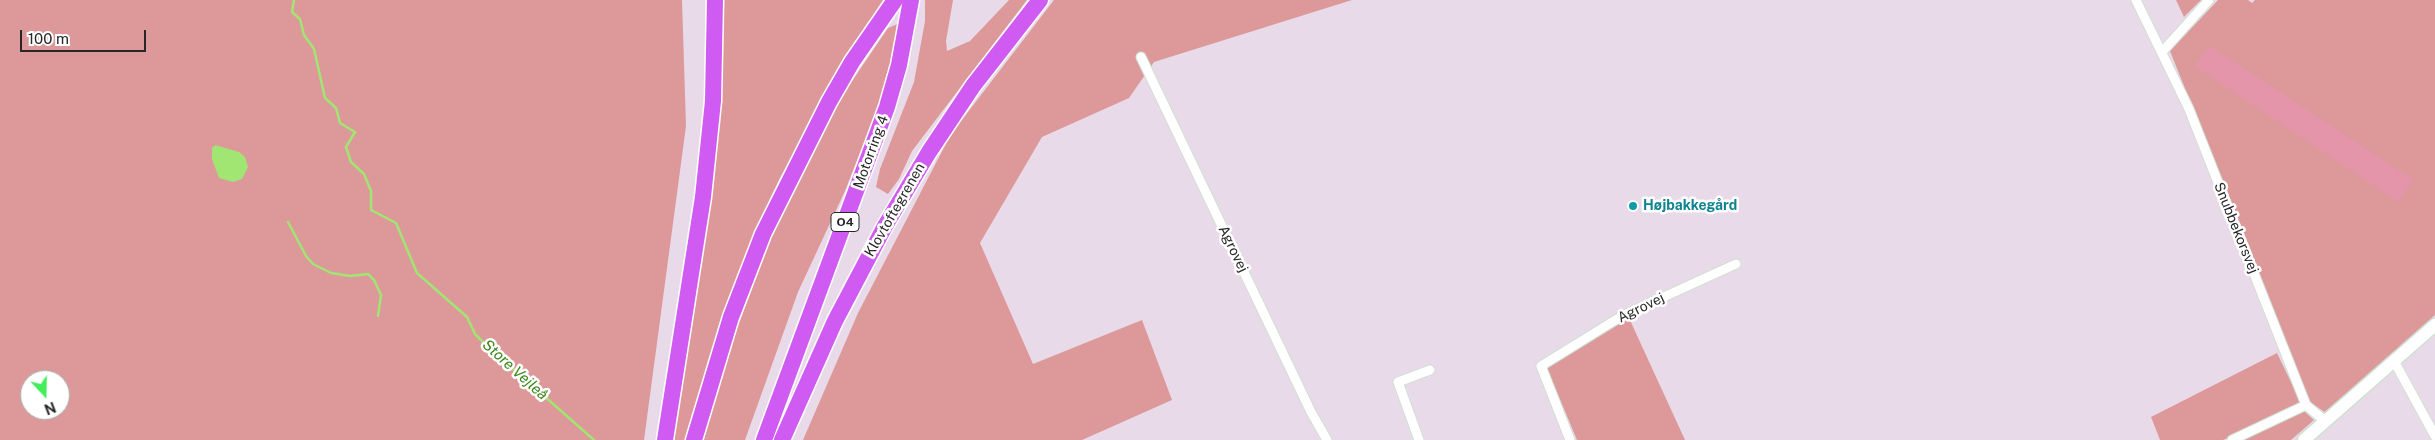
<!DOCTYPE html>
<html>
<head>
<meta charset="utf-8">
<style>
	body { margin:0 }
	#map { position:relative; width:2435px; height:440px; overflow:hidden; background:#e8dae9; font-family:"Public Sans",sans-serif }
	canvas { display:block }
	.north { position:absolute; left:20px; top:370px; width:50px; height:50px; box-sizing:border-box; background:#fff; border:1px solid #a9a9a9; border-radius:50%; rotate:159deg; font-size:14px; font-weight:700; line-height:20px; text-align:center; color:#272727 }
	.north::after { content:''; display:block; margin:auto; width:18px; height:22px; background:#43ed5b; clip-path:polygon(50% 0,100% 100%,50% 72%,0 100%) }
	.scale { position:absolute; left:20px; top:30px; width:126px; height:22px; box-sizing:border-box; border:2px solid #272727; border-top:0; padding-left:6px; font-size:15px; line-height:18px; white-space:nowrap; color:#272727; -webkit-text-stroke:4px #fff; paint-order:stroke }
</style>
</head>
<body>
<div id="map">
<canvas width="2435" height="440"></canvas>
<div class="north">N</div>
<div class="scale">100 m</div>
</div>
<script>
const ctx = document.querySelector('canvas').getContext('2d');
ctx.lineJoin = 'round';
function fill(path, color) { ctx.fillStyle = color; ctx.fill(path, 'evenodd'); }
const shape = rows => new Path2D(rows.map(r => 'M' + r).join(''));
function stroke(path, color, width, dash) { ctx.strokeStyle = color; ctx.lineWidth = width; ctx.lineCap = dash ? 'butt' : 'round'; ctx.setLineDash(dash || []); ctx.stroke(path); }
function drawText(font, color, halo, rows, align = 'center') {
  ctx.font = font + ' "Public Sans",sans-serif'; ctx.lineWidth = 5; ctx.setLineDash([]); ctx.textBaseline = 'middle'; ctx.strokeStyle = halo; ctx.fillStyle = color; for (const [text, x, y, turn = 0] of rows) {
    ctx.save(); ctx.translate(x, y); ctx.rotate((+turn || 0) * Math.PI / 180); ctx.textAlign = isNaN(turn) ? turn : align; if (halo) ctx.strokeText(text, 0, 0); ctx.fillText(text, 0, 0); ctx.restore();
  }
}
const green = shape([
	[0,0,682,0,686,126,644,440,0,440],
	[30,380,60,380,60,410,30,410],
	[720,0,883,0,839,68,779,180,758,225,724,313,685,440,670,440],
	[925,0,953,0,946,41,947,51,970,41,1009,0,1027,0,912,151,899,179,888,194,876,187,880,169,914,82,925,21],
	[1054,0,1352,0,1154,62,1129,98,1042,137,980,243,1033,364,1142,320,1172,400,1082,440,803,440,858,313,951,134],
	[2176,0,2201,0,2184,17],
	[2218,0,2248,0,2252,3,2255,0,2435,0,2435,315,2326,413,2310,402,2170,51],
	[900,23,889,79,845,191,798,292,745,440,702,440,728,352,791,186,829,115,888,28],
	[1629,318,1685,440,1577,440,1546,366],
	[2277,353,2302,405,2223,440,2160,440,2151,417],
	[2304,411,2314,420,2291,440,2241,440]
]);
const pitch = shape([
	[2210,46,2414,180,2398,202,2194,66]
]);
const water = shape([
	[215,145,239,152,245,157,248,167,242,179,233,182,219,178,212,159,212,148]
]);
const stream = shape([
	[294,0,292,12,300,19,304,35,314,49,325,98,336,108,340,123,355,132,346,147,351,162,364,174,371,191,371,210,396,223,417,273,467,317,475,334,485,344,594,440],
	[288,222,306,256,313,264,331,273,350,276,368,274,374,280,381,295,378,316]
]);
const street = shape([
	[2136,0,2189,109,2306,405,2325,421],
	[2162,52,2209,0],
	[1141,57,1311,412,1327,440],
	[2394,361,2435,436],
	[1419,440,1398,382,1430,370],
	[1570,440,1541,366,1622,316,1736,264],
	[2232,440,2306,405]
]);
const secondary = shape([
	[2304,440,2435,325]
]);
const highway = shape([
	[665,440,703,197,713,101,715,0],
	[694,440,731,317,763,234,829,102,852,62,895,0],
	[764,440,887,107,899,65,911,0],
	[782,440,835,321,885,226,929,152,973,86,1040,0]
]);
const markers = [
	[1633,206,5,"#0f9aa8"]
];
const shields = [
	[845,222,28]
];
const shieldNames = [
	["O4",845,222]
];
const streetNames = [
	["Motorring 4",871,152,-70],
	["Klovtoftegrenen",895,210,-60],
	["Snubbekorsvej",2236,228,68],
	["Agrovej",1233,249,64],
	["Agrovej",1641,308,-26]
];
const cultureNames = [
	["Højbakkegård",1643,206]
];
const waterNames = [
	["Store Vejleå",515,370,42]
];
fill(green, '#dd999a');
fill(pitch, '#e495a9');
fill(water, '#a1e572');
stroke(stream, '#a1e572', 2.5);
stroke(street, '#cfe0d1', 11);
stroke(secondary, '#cfe0d1', 15);
stroke(highway, '#fff', 19);
stroke(street, '#fff', 9);
stroke(secondary, '#fff', 12);
stroke(highway, '#cf5bf3', 16);
for (const [x, y, r, color] of markers) { const dot = new Path2D(); dot.arc(x, y, r, 0, 2 * Math.PI); ctx.fillStyle = color; ctx.fill(dot); stroke(dot, '#fff', 2); }
for (const [x, y, w] of shields) { const box = new Path2D(); box.roundRect(x - w / 2, y - 9.5, w, 19, 4); ctx.fillStyle = '#fff'; ctx.fill(box); stroke(box, '#272727', 1); }
drawText('bold 12px', '#272727', null, shieldNames);
drawText('14px', '#272727', '#fff', streetNames);
drawText('bold 14px', '#0d838f', '#fff', cultureNames, 'left');
drawText('italic 15px', '#3b8716', '#fff', waterNames);
</script>
</body>
</html>
